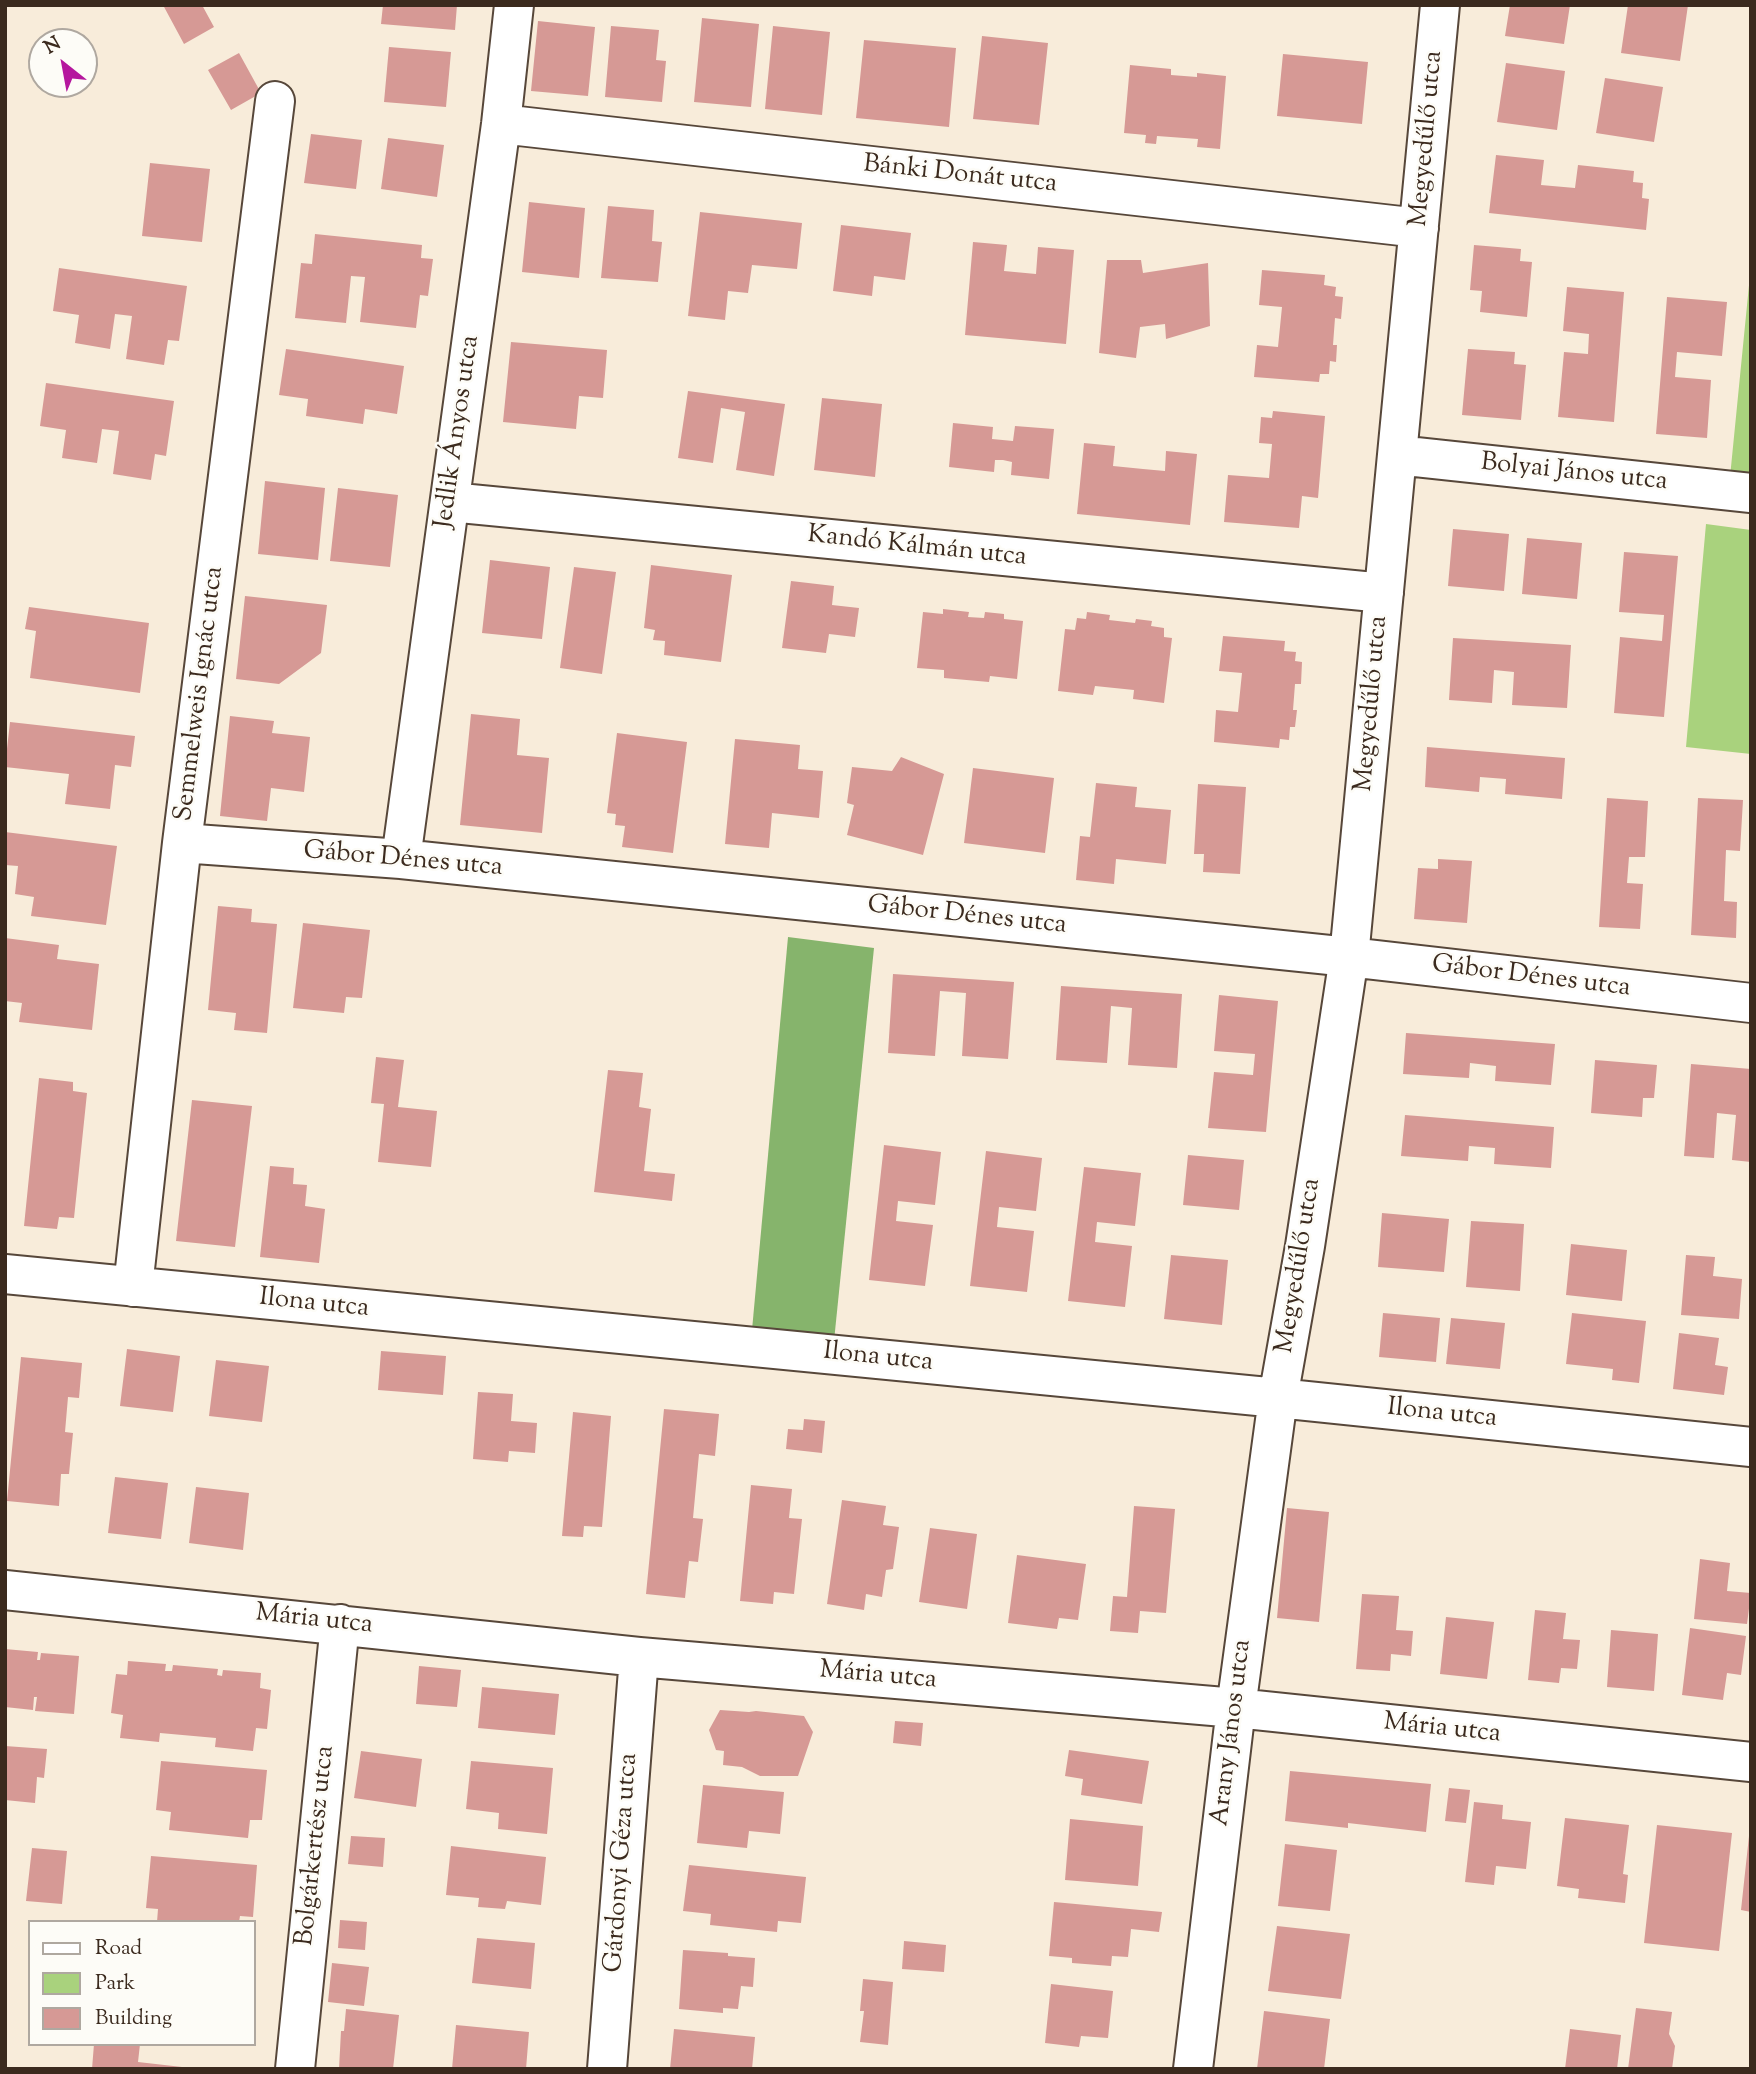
<!DOCTYPE html>
<html>
<head>
<meta charset="utf-8">
<style>
	body { margin:0 }
	#map { position:relative; width:1756px; height:2074px; overflow:hidden; background:#f8ecda; font-family:"Sorts Mill Goudy",serif }
	canvas { display:block }
	.frame { position:absolute; inset:0; border:7px solid #3b2a1e; pointer-events:none }
	.legend { position:absolute; left:28px; top:1920px; width:228px; height:126px; box-sizing:border-box; background:#fdfcf7; border:2px solid #afa8a0; margin:0; padding:9px 12px; list-style:none; font-size:21px; color:#3b2a1e }
	.legend li { display:flex; align-items:center; gap:14px; height:35px }
	.legend b { width:35px; border:2px solid #afa8a0 }
	.north { position:absolute; left:28px; top:28px; width:70px; height:70px; box-sizing:border-box; background:#fdfcf7; border:2px solid #afa8a0; border-radius:50%; rotate:329deg; font-size:19px; font-weight:700; line-height:28px; text-align:center; color:#3b2a1e }
	.north::after { content:''; display:block; margin:auto; width:24px; height:32px; background:#b5179e; clip-path:polygon(50% 0,100% 100%,50% 72%,0 100%) }
</style>
</head>
<body>
<div id="map">
<canvas width="1756" height="2074"></canvas>
<div class="frame"></div>
<ul class="legend">
<li><b style="height:9px;background:#fff"></b>Road</li>
<li><b style="height:19px;background:#a9d27d"></b>Park</li>
<li><b style="height:19px;background:#d69995"></b>Building</li>
</ul>
<div class="north">N</div>
</div>
<script>
const ctx = document.querySelector('canvas').getContext('2d');
ctx.lineJoin = 'round';
function fill(path, color) { ctx.fillStyle = color; ctx.fill(path, 'evenodd'); }
const shape = rows => new Path2D(rows.map(r => 'M' + r).join(''));
function stroke(path, color, width, dash) { ctx.strokeStyle = color; ctx.lineWidth = width; ctx.lineCap = dash ? 'butt' : 'round'; ctx.setLineDash(dash || []); ctx.stroke(path); }
function drawText(font, color, halo, rows, align = 'center') {
  ctx.font = font + ' "Sorts Mill Goudy",serif'; ctx.lineWidth = 5; ctx.setLineDash([]); ctx.textBaseline = 'middle'; ctx.strokeStyle = halo; ctx.fillStyle = color; for (const [text, x, y, turn = 0] of rows) {
    ctx.save(); ctx.translate(x, y); ctx.rotate((+turn || 0) * Math.PI / 180); ctx.textAlign = isNaN(turn) ? turn : align; if (halo) ctx.strokeText(text, 0, 0); ctx.fillText(text, 0, 0); ctx.restore();
  }
}
const green = shape([
	[1751,265,1751,479,1730,477],
	[1706,524,1751,530,1751,754,1686,747]
]);
const forest = shape([
	[788,937,874,948,834,1341,752,1330]
]);
const building = shape([
	[163,5,202,5,214,27,184,44],
	[383,5,457,5,455,30,381,24],
	[1510,5,1570,5,1564,44,1505,36],
	[1628,5,1688,5,1680,61,1621,53],
	[702,18,759,24,751,107,694,102],
	[538,21,595,27,588,96,531,91],
	[611,26,659,30,656,60,666,61,662,102,605,97],
	[773,26,830,32,822,115,765,109],
	[982,36,1048,43,1039,125,973,119],
	[864,40,956,48,949,127,856,118],
	[389,47,451,52,446,107,384,102],
	[239,53,261,93,231,110,208,70],
	[1283,54,1368,62,1362,124,1277,116],
	[1506,63,1565,71,1557,130,1497,122],
	[1130,65,1171,69,1171,75,1197,77,1197,73,1226,76,1220,149,1197,147,1198,139,1157,136,1156,144,1145,143,1146,135,1124,133],
	[1605,78,1663,87,1654,142,1596,133],
	[311,134,362,140,356,189,304,183],
	[388,138,444,145,437,197,381,189],
	[1496,155,1544,160,1541,185,1575,188,1578,165,1634,171,1633,182,1643,183,1642,198,1649,199,1646,230,1489,213],
	[150,163,210,169,202,242,142,236],
	[529,202,585,208,579,278,522,272],
	[608,206,654,210,652,241,662,242,658,282,601,278],
	[700,212,802,223,797,269,752,265,748,293,728,291,725,320,688,316],
	[841,225,911,233,905,280,874,276,872,296,833,291],
	[315,234,422,245,421,258,433,259,428,296,420,295,416,328,360,322,365,277,351,276,346,323,295,318,301,263,312,264],
	[973,242,1007,245,1004,271,1036,274,1038,247,1074,250,1066,344,965,335],
	[1474,245,1521,249,1520,261,1532,262,1527,317,1480,312,1482,291,1470,290],
	[1107,260,1141,260,1143,273,1208,263,1210,326,1166,339,1165,324,1140,327,1136,358,1099,353],
	[59,268,187,286,179,341,168,340,164,365,126,359,132,316,115,314,110,349,75,343,79,315,53,311],
	[1262,270,1325,275,1324,285,1336,287,1335,296,1343,297,1341,319,1335,318,1333,345,1337,345,1336,362,1330,361,1329,374,1320,374,1319,382,1254,377,1257,345,1278,347,1282,307,1259,305],
	[1567,287,1624,292,1614,422,1558,417,1564,352,1588,354,1589,334,1563,331],
	[1667,297,1727,302,1722,356,1677,352,1675,377,1711,380,1707,438,1656,434],
	[511,342,607,350,603,398,579,396,576,429,503,422],
	[286,349,404,366,397,414,365,409,363,424,306,416,308,399,279,395],
	[1468,349,1515,352,1514,364,1526,365,1521,420,1462,415],
	[46,383,174,401,166,456,155,454,151,480,113,474,119,431,102,429,97,463,62,458,66,430,40,426],
	[688,391,785,404,774,476,736,470,745,412,721,408,713,463,678,458],
	[822,398,882,404,875,477,814,470],
	[1273,411,1325,416,1318,498,1302,496,1299,528,1224,522,1228,475,1269,478,1272,444,1259,443,1261,417,1272,418],
	[953,423,993,427,992,439,1013,441,1015,426,1054,429,1049,479,1011,475,1012,462,1003,460,995,460,994,472,949,467],
	[1084,443,1115,446,1113,466,1143,469,1165,471,1166,451,1197,454,1190,525,1077,514],
	[265,481,325,488,318,560,258,554],
	[338,488,398,495,390,567,330,561],
	[1453,529,1509,534,1504,591,1448,586],
	[1527,538,1582,543,1577,599,1522,594],
	[1624,552,1678,556,1664,717,1614,713,1620,637,1662,641,1664,615,1619,612],
	[490,560,550,567,542,639,482,633],
	[651,565,732,575,721,662,664,655,665,641,653,640,655,630,644,628],
	[574,567,616,572,602,674,560,668],
	[791,581,834,586,832,605,859,608,855,637,829,634,826,653,782,648],
	[245,596,327,605,321,653,279,684,236,679],
	[29,607,149,623,140,693,30,678,36,631,25,629],
	[943,609,969,612,968,617,984,618,985,612,1004,614,1004,619,1023,621,1017,679,990,676,989,682,944,678,944,670,917,668,923,612,943,614],
	[1087,612,1110,615,1109,620,1135,623,1136,619,1152,621,1151,626,1164,628,1164,637,1172,638,1164,703,1133,699,1134,690,1095,686,1093,695,1058,691,1065,629,1075,630,1077,618,1086,619],
	[1223,636,1285,641,1284,651,1296,652,1295,661,1302,662,1301,684,1295,684,1293,710,1297,710,1295,727,1290,727,1289,740,1280,739,1279,748,1214,742,1216,710,1238,712,1242,673,1219,671],
	[1453,638,1571,645,1567,708,1512,705,1514,672,1494,670,1492,703,1449,700],
	[471,714,520,719,517,755,549,758,542,833,460,825],
	[230,716,274,721,272,733,310,737,304,792,271,788,267,821,220,816],
	[10,722,135,736,131,767,115,765,110,809,65,804,69,774,5,767],
	[617,733,687,742,673,853,622,847,625,826,615,825,616,814,607,813],
	[735,739,800,745,798,769,823,771,819,818,772,813,769,848,725,844],
	[1427,747,1565,758,1562,799,1505,794,1506,779,1480,777,1479,792,1425,787],
	[901,757,944,774,923,855,847,835,854,805,847,803,852,767,892,771],
	[973,768,1054,778,1045,853,964,843],
	[1096,783,1137,787,1135,807,1171,810,1166,864,1116,859,1114,884,1076,880,1080,836,1090,837],
	[1198,784,1246,787,1240,874,1203,872,1204,854,1194,854],
	[1607,798,1648,801,1645,857,1629,857,1627,883,1643,884,1640,929,1599,927],
	[1698,798,1743,800,1740,851,1726,850,1724,901,1737,902,1736,938,1691,935],
	[5,832,117,846,106,925,31,916,34,897,15,894,18,866,5,865],
	[1438,859,1472,861,1467,923,1414,919,1418,868,1438,869],
	[218,906,252,909,251,922,277,924,267,1033,234,1030,236,1013,208,1010],
	[303,923,370,930,362,998,346,997,344,1013,293,1008],
	[5,938,59,945,57,959,99,964,92,1030,19,1022,22,1003,5,1001],
	[893,974,1014,982,1008,1059,962,1056,966,993,940,991,935,1056,888,1053],
	[1061,986,1182,994,1177,1068,1128,1065,1132,1008,1111,1006,1107,1063,1056,1060],
	[1219,995,1278,1001,1266,1132,1208,1128,1214,1072,1253,1075,1255,1054,1214,1051],
	[1406,1033,1555,1044,1551,1085,1495,1081,1496,1066,1470,1063,1469,1078,1403,1074],
	[376,1057,404,1060,398,1107,437,1111,431,1167,378,1162,384,1104,371,1103],
	[1595,1060,1657,1065,1654,1098,1643,1098,1642,1117,1591,1113],
	[1691,1064,1751,1069,1751,1162,1732,1160,1736,1115,1717,1113,1714,1158,1684,1156],
	[608,1070,643,1073,639,1107,651,1109,644,1171,675,1174,672,1201,594,1192],
	[39,1078,73,1082,73,1091,87,1093,74,1218,59,1217,57,1229,24,1226],
	[192,1100,252,1106,235,1247,176,1241],
	[1405,1115,1554,1127,1551,1168,1494,1164,1495,1148,1469,1146,1468,1161,1401,1156],
	[884,1145,941,1152,935,1205,898,1201,896,1221,933,1225,925,1286,869,1280],
	[986,1151,1042,1158,1036,1211,999,1207,997,1227,1034,1231,1027,1292,970,1286],
	[1188,1155,1244,1160,1239,1210,1183,1205],
	[270,1166,294,1168,293,1184,307,1185,305,1206,325,1209,319,1263,260,1257],
	[1084,1167,1141,1173,1135,1226,1097,1222,1095,1242,1132,1246,1125,1307,1068,1301],
	[1382,1213,1449,1219,1444,1272,1378,1267],
	[1471,1221,1524,1224,1520,1291,1466,1287],
	[1571,1244,1627,1250,1622,1301,1566,1295],
	[1171,1255,1228,1260,1222,1325,1164,1319],
	[1686,1255,1715,1257,1713,1276,1742,1279,1739,1319,1681,1315],
	[1383,1313,1440,1318,1436,1362,1379,1357],
	[1572,1313,1646,1321,1639,1383,1612,1380,1613,1369,1566,1364],
	[1451,1318,1505,1323,1500,1369,1446,1364],
	[1679,1333,1719,1338,1715,1365,1728,1367,1724,1395,1673,1389],
	[127,1349,180,1356,173,1412,120,1406],
	[381,1351,446,1356,443,1395,378,1390],
	[21,1357,82,1363,79,1398,68,1397,65,1432,73,1433,69,1474,61,1474,59,1506,7,1501],
	[216,1360,269,1366,262,1422,209,1416],
	[478,1392,513,1394,511,1421,537,1423,535,1453,509,1451,508,1462,473,1459],
	[664,1409,719,1414,715,1456,699,1454,693,1518,703,1519,698,1562,689,1561,685,1598,646,1594],
	[573,1412,611,1416,602,1527,584,1526,583,1537,562,1536],
	[804,1419,825,1421,822,1453,786,1449,788,1429,803,1430],
	[115,1477,168,1483,161,1539,108,1533],
	[751,1485,792,1489,789,1518,802,1519,794,1594,774,1592,773,1604,740,1601],
	[196,1487,249,1493,243,1550,189,1543],
	[842,1500,886,1506,883,1525,899,1527,893,1569,886,1570,882,1597,866,1594,864,1610,827,1604],
	[1134,1506,1175,1509,1166,1613,1140,1611,1138,1633,1110,1631,1113,1596,1127,1597],
	[1287,1508,1329,1512,1319,1622,1277,1618],
	[930,1528,977,1534,967,1609,919,1602],
	[1017,1555,1086,1564,1078,1620,1059,1618,1057,1629,1008,1623],
	[1700,1559,1730,1563,1727,1591,1751,1593,1747,1624,1694,1619],
	[1362,1594,1399,1596,1396,1630,1413,1631,1411,1656,1391,1654,1390,1671,1356,1669],
	[1535,1610,1566,1613,1563,1639,1580,1640,1577,1669,1561,1668,1559,1683,1528,1680],
	[1446,1617,1494,1622,1487,1679,1440,1674],
	[1690,1628,1746,1636,1741,1675,1727,1673,1723,1700,1682,1695],
	[1611,1630,1658,1634,1654,1691,1607,1687],
	[5,1649,38,1652,37,1660,40,1660,41,1653,79,1656,74,1714,35,1711,37,1697,34,1697,33,1710,5,1707],
	[128,1661,166,1664,165,1671,172,1671,173,1665,218,1669,217,1675,222,1676,223,1670,261,1673,260,1688,271,1690,267,1729,256,1728,253,1751,215,1747,216,1738,160,1733,159,1742,120,1738,123,1715,111,1713,116,1674,127,1675],
	[419,1666,461,1670,457,1707,416,1704],
	[482,1687,559,1694,555,1735,478,1728],
	[720,1710,749,1712,756,1711,804,1716,813,1732,798,1776,760,1776,742,1767,723,1765,724,1751,716,1750,709,1730],
	[895,1721,923,1723,921,1746,893,1743],
	[5,1746,47,1749,44,1778,37,1777,35,1803,5,1800],
	[1069,1750,1149,1761,1142,1804,1081,1795,1083,1779,1065,1776],
	[361,1751,422,1759,416,1807,354,1798],
	[161,1761,267,1770,262,1820,250,1820,248,1838,169,1830,171,1812,156,1810],
	[471,1761,553,1768,547,1834,498,1829,499,1813,466,1809],
	[1290,1771,1431,1784,1426,1832,1348,1823,1348,1828,1285,1821],
	[703,1785,784,1792,780,1834,749,1831,747,1848,697,1843],
	[1449,1788,1470,1790,1466,1823,1445,1821],
	[1474,1802,1503,1805,1502,1819,1531,1822,1526,1869,1496,1866,1494,1885,1465,1882],
	[1565,1818,1629,1825,1623,1874,1628,1875,1625,1903,1578,1898,1579,1889,1557,1886],
	[1070,1819,1143,1826,1138,1886,1065,1880],
	[1657,1825,1732,1833,1719,1951,1644,1943],
	[351,1836,385,1838,383,1867,348,1864],
	[1749,1836,1751,1836,1751,1912,1741,1910],
	[1285,1844,1337,1850,1330,1911,1278,1906],
	[451,1846,546,1857,541,1905,507,1901,505,1909,478,1907,479,1898,446,1895],
	[32,1848,67,1851,62,1904,26,1901],
	[151,1856,257,1865,253,1917,240,1916,239,1922,157,1922,158,1909,146,1908],
	[689,1865,806,1877,801,1923,778,1921,777,1932,710,1925,711,1914,683,1911],
	[1054,1902,1162,1912,1159,1932,1131,1929,1128,1957,1112,1956,1111,1966,1072,1963,1072,1958,1049,1956],
	[340,1920,367,1922,365,1950,338,1948],
	[1277,1926,1350,1934,1341,1999,1268,1991],
	[477,1938,535,1943,531,1989,472,1983],
	[904,1941,946,1945,944,1972,902,1969],
	[683,1950,728,1953,728,1956,755,1958,753,1987,741,1986,738,2009,723,2008,723,2013,679,2009],
	[332,1963,369,1967,364,2006,328,2002],
	[863,1979,893,1982,888,2045,860,2042,864,2011,860,2011],
	[1051,1984,1113,1991,1108,2038,1081,2036,1079,2047,1045,2043],
	[1636,2008,1672,2012,1669,2034,1675,2046,1672,2069,1628,2069],
	[346,2009,399,2015,393,2069,339,2069,341,2031,344,2031],
	[1264,2011,1330,2019,1324,2069,1257,2069],
	[456,2025,529,2032,526,2069,452,2069],
	[674,2029,755,2037,752,2069,670,2069],
	[1570,2029,1621,2035,1617,2069,1565,2069],
	[94,2044,140,2044,138,2062,182,2067,182,2069,92,2069]
]);
const street = shape([
	[501,124,1419,228],
	[1397,455,1751,493],
	[450,502,1384,593],
	[182,843,401,859,1349,957,1751,1003],
	[401,859,501,124,514,5],
	[5,1274,1278,1398,1751,1447],
	[133,1287,182,843,275,101],
	[5,1590,639,1657,1236,1708,1751,1762],
	[295,2069,340,1624],
	[607,2069,639,1657],
	[1193,2069,1236,1708,1278,1398,1305,1246,1349,957,1440,5]
]);
const streetNames = [
	["Megyedűlő utca",1428,139,-85],
	["Bánki Donát utca",960,176,6],
	["Jedlik Ányos utca",459,432,-82],
	["Bolyai János utca",1574,474,6],
	["Kandó Kálmán utca",917,548,6],
	["Semmelweis Ignác utca",201,694,-83],
	["Megyedűlő utca",1373,704,-85],
	["Gábor Dénes utca",403,861,5],
	["Gábor Dénes utca",967,917,6],
	["Gábor Dénes utca",1531,978,7],
	["Megyedűlő utca",1300,1266,-81],
	["Ilona utca",314,1305,6],
	["Ilona utca",878,1359,6],
	["Ilona utca",1442,1415,6],
	["Mária utca",314,1621,6],
	["Mária utca",878,1677,5],
	["Mária utca",1442,1730,6],
	["Arany János utca",1233,1733,-83],
	["Bolgárkertész utca",317,1846,-84],
	["Gárdonyi Géza utca",623,1863,-86]
];
fill(green, '#a9d27d');
fill(forest, '#86b46c');
fill(building, '#d69995');
stroke(street, '#57473a', 42);
stroke(street, '#fff', 38);
drawText('26px', '#3b2a1e', '#fdfcf7', streetNames);
</script>
</body>
</html>
